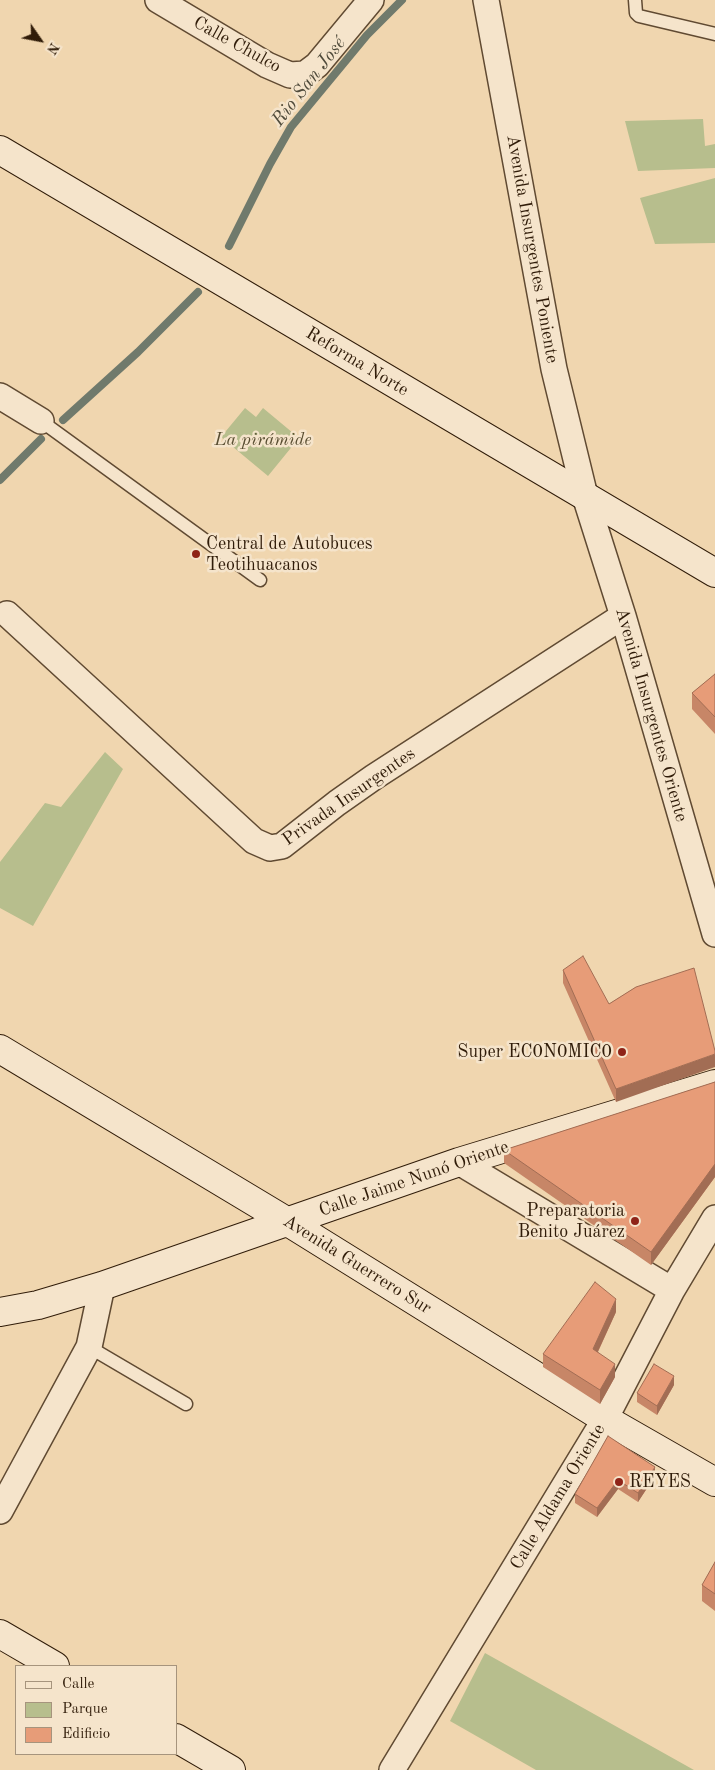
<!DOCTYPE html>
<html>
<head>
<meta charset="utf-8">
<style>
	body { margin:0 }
	#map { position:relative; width:715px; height:1770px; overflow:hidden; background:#f0d6af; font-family:"Old Standard TT",serif }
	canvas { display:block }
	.legend { position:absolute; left:15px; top:1665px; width:162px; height:90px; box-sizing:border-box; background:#f5e4cb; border:1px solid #a6947d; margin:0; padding:6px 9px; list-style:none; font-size:15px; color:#301c09 }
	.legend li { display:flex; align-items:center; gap:10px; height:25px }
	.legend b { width:25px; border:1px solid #a6947d }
	.north { position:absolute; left:15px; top:15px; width:50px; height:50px; -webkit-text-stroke:4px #f5e4cb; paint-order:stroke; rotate:123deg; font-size:14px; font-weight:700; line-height:20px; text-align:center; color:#301c09 }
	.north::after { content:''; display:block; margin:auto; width:18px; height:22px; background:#301c09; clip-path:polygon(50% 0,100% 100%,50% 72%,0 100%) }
</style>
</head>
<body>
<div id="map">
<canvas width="715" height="1770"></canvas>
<ul class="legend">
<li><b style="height:6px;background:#f5e4cb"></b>Calle</li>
<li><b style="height:14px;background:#b7be8d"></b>Parque</li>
<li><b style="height:14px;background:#e79c78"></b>Edificio</li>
</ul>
<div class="north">N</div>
</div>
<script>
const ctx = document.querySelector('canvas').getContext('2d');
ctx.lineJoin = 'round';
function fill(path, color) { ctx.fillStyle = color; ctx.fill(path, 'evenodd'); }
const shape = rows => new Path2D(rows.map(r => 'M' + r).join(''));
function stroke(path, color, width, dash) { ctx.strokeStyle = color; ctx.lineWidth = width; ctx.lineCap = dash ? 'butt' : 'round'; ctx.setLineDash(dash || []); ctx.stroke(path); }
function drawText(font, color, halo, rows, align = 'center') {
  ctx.font = font + ' "Old Standard TT",serif'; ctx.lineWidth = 5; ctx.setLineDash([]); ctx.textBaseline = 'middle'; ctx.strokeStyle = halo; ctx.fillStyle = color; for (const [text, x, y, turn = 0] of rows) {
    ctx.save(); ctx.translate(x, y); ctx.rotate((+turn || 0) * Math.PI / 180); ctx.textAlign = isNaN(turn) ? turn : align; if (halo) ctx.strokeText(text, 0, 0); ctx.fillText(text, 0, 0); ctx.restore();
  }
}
const green = shape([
	[703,119,705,146,715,144,715,168,638,171,625,121],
	[715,178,715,243,655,244,640,198],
	[245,408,256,417,263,408,299,438,268,476,221,437],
	[105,752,123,769,33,926,0,908,0,862,45,803,61,807],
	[485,1653,694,1770,536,1770,450,1721]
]);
const stream = shape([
	[229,246,270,164,291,127,367,35,402,0],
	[63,420,138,352,198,292],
	[0,480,41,439]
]);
const lane = shape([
	[635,0,636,13,639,16,715,34],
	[41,421,260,580],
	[89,1347,186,1404]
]);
const street = shape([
	[158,0,267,65,290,75,305,74,317,65,371,0],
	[486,0,554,369,585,496,623,616,715,934],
	[0,396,41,421],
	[7,614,254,841,270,848,282,846,337,803,374,777,623,616],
	[459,1162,672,1290],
	[0,1511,89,1347,102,1286],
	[392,1770,605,1419,672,1290,715,1218]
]);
const secondary = shape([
	[0,150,715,573],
	[0,1049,288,1222,605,1419,715,1482],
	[0,1312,38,1305,102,1286,459,1162,715,1084],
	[0,1634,55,1666],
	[176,1738,231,1770]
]);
const wall = shape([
	[715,674,715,734,692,709,692,693],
	[563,970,609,1004,636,987,616,1102,563,983],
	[715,1082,715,1177,651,1265,504,1163,504,1150],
	[616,1312,598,1352,615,1377,600,1404,543,1367,543,1354],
	[674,1385,657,1415,637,1402,637,1393],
	[608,1436,655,1476,638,1502,618,1489,597,1517,575,1503,575,1494],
	[715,1562,715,1611,702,1601,702,1585]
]);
const shadedWall = shape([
	[715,1054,715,1067,616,1102,616,1089],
	[715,1164,715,1177,651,1265,651,1252],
	[616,1299,616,1312,593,1362,593,1349],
	[615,1364,615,1377,600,1404,600,1390],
	[674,1376,674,1385,657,1415,657,1406],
	[655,1467,655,1476,638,1502,638,1493],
	[618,1480,618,1489,597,1517,597,1508]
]);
const building = shape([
	[715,674,715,717,692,693,715,674],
	[583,956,609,1004,636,987,694,968,715,1051,715,1054,616,1089,563,970,583,956],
	[715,1082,715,1164,651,1252,504,1150,715,1082],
	[595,1282,616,1299,593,1349,615,1364,600,1390,543,1354,595,1282],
	[654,1364,674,1376,657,1406,637,1393,654,1364],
	[608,1436,655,1467,638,1493,618,1480,597,1508,575,1494,608,1436],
	[715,1562,715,1594,702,1585,715,1562]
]);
const markers = [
	[196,554,5,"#8f2418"],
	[622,1052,5,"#8f2418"],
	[635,1221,5,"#8f2418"],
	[619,1482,5,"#8f2418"]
];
const streetNames = [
	["Calle Chulco",237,45,29],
	["Avenida Insurgentes Poniente",532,249,80],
	["Reforma Norte",357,362,31],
	["Avenida Insurgentes Oriente",651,715,74],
	["Privada Insurgentes",349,797,-35],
	["Calle Jaime Nunó Oriente",414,1179,-19],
	["Avenida Guerrero Sur",357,1265,32],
	["Calle Aldama Oriente",558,1497,-59]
];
const parkNames = [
	["La pirámide",263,440]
];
const poiNames = [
	["Central de Autobuces",206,544],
	["Teotihuacanos",206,565],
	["Super EC0N0MIC0",612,1052,"right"],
	["Preparatoria",625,1211,"right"],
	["Benito Juárez",625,1232,"right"],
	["REYES",629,1482]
];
const waterNames = [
	["Rio San José",309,82,-52]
];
fill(green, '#b7be8d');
stroke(stream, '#707a6c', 8);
stroke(lane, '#604a32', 15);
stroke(street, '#604a32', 28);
stroke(secondary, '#301c09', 30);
stroke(lane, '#f5e4cb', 12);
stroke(street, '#f5e4cb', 25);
stroke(secondary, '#f5e4cb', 28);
fill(wall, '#c78667');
fill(shadedWall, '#a26d54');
fill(building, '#e79c78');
stroke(building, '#a26d54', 1);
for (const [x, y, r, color] of markers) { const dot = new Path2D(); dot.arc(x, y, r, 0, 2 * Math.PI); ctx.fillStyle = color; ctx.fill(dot); stroke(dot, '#f5e4cb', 2); }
drawText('18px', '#301c09', '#f5e4cb', streetNames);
drawText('italic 18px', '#584d31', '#f5e4cb', parkNames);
drawText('18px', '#301c09', '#f5e4cb', poiNames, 'left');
drawText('italic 19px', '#504b3b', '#f5e4cb', waterNames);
</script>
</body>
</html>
